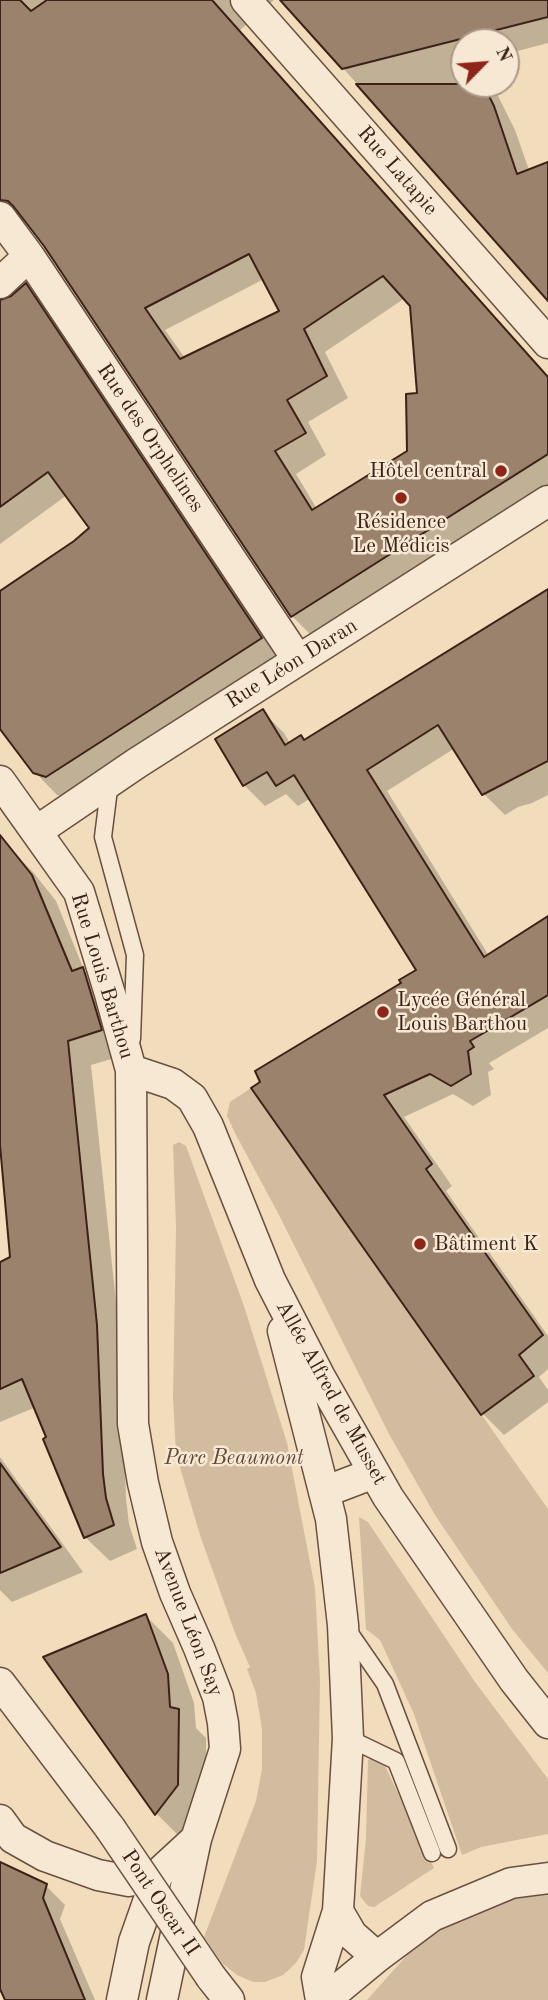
<!DOCTYPE html>
<html>
<head>
<meta charset="utf-8">
<style>
	body { margin:0 }
	#map { position:relative; width:548px; height:2000px; overflow:hidden; background:#f1dcbc; font-family:"Old Standard TT",serif }
	canvas { display:block }
	.north { position:absolute; left:450px; top:28px; width:70px; height:70px; box-sizing:border-box; background:#f6e8d3; border:2px solid #ac9888; border-radius:50%; rotate:65deg; font-size:19px; font-weight:700; line-height:28px; text-align:center; color:#3c2117 }
	.north::after { content:''; display:block; margin:auto; width:24px; height:32px; background:#8f2418; clip-path:polygon(50% 0,100% 100%,50% 72%,0 100%) }
</style>
</head>
<body>
<div id="map">
<canvas width="548" height="2000"></canvas>
<div class="north">N</div>
</div>
<script>
const ctx = document.querySelector('canvas').getContext('2d');
ctx.lineJoin = 'round';
function fill(path, color) { ctx.fillStyle = color; ctx.fill(path, 'evenodd'); }
const shape = rows => new Path2D(rows.map(r => 'M' + r).join(''));
function stroke(path, color, width, dash) { ctx.strokeStyle = color; ctx.lineWidth = width; ctx.lineCap = dash ? 'butt' : 'round'; ctx.setLineDash(dash || []); ctx.stroke(path); }
function drawText(font, color, halo, rows, align = 'center') {
  ctx.font = font + ' "Old Standard TT",serif'; ctx.lineWidth = 5; ctx.setLineDash([]); ctx.textBaseline = 'middle'; ctx.strokeStyle = halo; ctx.fillStyle = color; for (const [text, x, y, turn = 0] of rows) {
    ctx.save(); ctx.translate(x, y); ctx.rotate((+turn || 0) * Math.PI / 180); ctx.textAlign = isNaN(turn) ? turn : align; if (halo) ctx.strokeText(text, 0, 0); ctx.fillText(text, 0, 0); ctx.restore();
  }
}
const green = shape([
	[251,1088,548,1509,548,1673,512,1629,435,1515,389,1434,279,1215,236,1135,227,1116,230,1102],
	[179,1142,186,1146,244,1306,287,1443,315,1588,320,1680,317,1861,304,1950,296,1963,283,1975,265,1982,253,1982,237,1975,222,1963,204,1937,256,1801,262,1769,262,1729,256,1693,247,1669,250,1667,235,1633,200,1535,176,1454,173,1397,176,1227,173,1145],
	[359,1517,368,1522,475,1682,548,1779,548,1834,481,1847,462,1855,414,1714,380,1640,366,1629],
	[373,1757,384,1764,434,1868,374,1907,368,1906,360,1896,366,1838,368,1760],
	[530,1894,548,1894,548,2000,367,2000,408,1954,440,1928,511,1898]
]);
const shadow = shape([
	[0,0,274,0,239,31,548,379,548,490,314,638,292,616,45,245,28,222,23,221,0,198],
	[264,279,281,311,185,358,165,330],
	[405,298,411,305,419,394,409,452,317,509,296,474,326,455,308,422,348,398,325,352],
	[282,0,548,0,548,43,506,54,506,42,464,42,464,84,492,84,515,130,529,170,548,165,548,297],
	[26,285,47,307,282,660,69,798,57,795,35,772,0,727,0,590,2,592,91,528,67,495,0,544,0,301,12,298],
	[548,592,548,795,532,803,518,807,505,815,484,794,455,748,387,791,489,956,548,918,548,1028,489,1063,494,1069,488,1072,491,1095,473,1106,453,1094,404,1117,452,1186,446,1191,548,1336,548,1369,539,1377,548,1390,548,1402,504,1435,482,1413,253,1088,403,984,419,970,311,798,298,806,286,794,265,806,244,785,263,712,284,733,290,743,305,741],
	[9,848,33,872,56,901,84,970,107,993,125,1055,91,1065,121,1350,126,1499,129,1524,137,1549,110,1561,85,1537,36,1407,0,1422,0,1264,11,1258,0,1120,0,854],
	[0,1457,83,1572,12,1602,0,1590],
	[146,1616,173,1643,194,1703,196,1728,206,1738,206,1804,183,1840,157,1814,46,1658],
	[0,1862,17,1873,46,1886,65,1905,60,1919,95,2000,7,2000,0,1984]
]);
const building = shape([
	[0,0,20,0,31,11,47,0,212,0,548,377,548,454,291,617,44,246,14,207,8,201,0,200,0,0],
	[249,254,279,311,180,359,145,308,249,254],
	[383,276,410,306,417,393,406,394,407,451,312,510,275,451,306,433,287,400,327,376,304,329,383,276],
	[280,0,548,0,548,17,342,69,280,0],
	[356,84,483,84,494,106,517,174,548,162,548,301,356,84],
	[26,283,262,638,46,777,33,773,0,729,0,591,74,541,89,528,48,472,0,507,0,300,11,296,26,283],
	[548,589,548,761,482,795,438,725,367,770,484,957,548,916,548,995,470,1041,474,1047,468,1051,471,1074,451,1086,430,1074,384,1095,432,1164,426,1169,543,1335,519,1355,534,1376,481,1415,251,1088,260,1082,255,1071,401,983,399,980,416,970,294,775,276,786,267,772,243,786,215,739,263,709,285,745,301,735,304,740,548,589],
	[0,835,32,875,72,971,83,967,102,1030,68,1041,97,1325,103,1474,106,1498,114,1525,84,1538,43,1439,46,1437,22,1379,0,1389,0,1262,10,1257,0,1145,0,835],
	[0,1463,61,1547,0,1573,0,1463],
	[146,1614,168,1674,170,1707,179,1709,178,1785,155,1815,43,1657,146,1614],
	[0,1862,47,1884,43,1898,85,2000,5,2000,0,1989,0,1862]
]);
const lane = shape([
	[110,781,103,837,135,955,132,1039],
	[347,1629,385,1684,448,1849],
	[348,1738,396,1761,432,1853]
]);
const street = shape([
	[246,0,548,343],
	[0,217,29,256,298,660],
	[0,283,29,256],
	[0,781,79,892,110,994,131,1070,133,1424,143,1483,157,1542,175,1593,199,1648,218,1697,223,1723,225,1749,196,1839,162,2000],
	[37,831,137,763,548,501],
	[131,1070,173,1084,192,1098,208,1126,270,1280,321,1379,388,1497,514,1680,548,1723],
	[283,1331,331,1519,343,1625,348,1738,338,1911,352,1935,377,1957],
	[324,1492,374,1473],
	[0,1683,110,1828],
	[0,1820,13,1838,45,1856,98,1875,129,1881,158,1874,196,1839],
	[211,1977,229,2000],
	[122,2000,134,1942,158,1874],
	[321,2000,317,1977,338,1911],
	[325,2000,377,1957,432,1916,511,1883,548,1878]
]);
const streetBridge = shape([
	[110,1828,211,1977]
]);
const markers = [
	[501,471,7,"#8f2418"],
	[401,498,7,"#8f2418"],
	[383,1012,7,"#8f2418"],
	[420,1244,7,"#8f2418"]
];
const streetNames = [
	["Rue Latapie",397,171,49],
	["Rue des Orphelines",150,438,56],
	["Rue Léon Daran",292,664,-32],
	["Rue Louis Barthou",102,976,73],
	["Allée Alfred de Musset",331,1393,61],
	["Avenue Léon Say",188,1622,69],
	["Pont Oscar II",160,1903,56]
];
const poiNames = [
	["Hôtel central",487,471,"right"],
	["Résidence",401,522,"center"],
	["Le Médicis",401,546,"center"],
	["Lycée Général",397,1000],
	["Louis Barthou",397,1024],
	["Bâtiment K",434,1244]
];
const parkNames = [
	["Parc Beaumont",234,1458]
];
fill(green, '#d2bca0');
fill(shadow, '#0003');
fill(building, '#9a826d');
stroke(building, '#3c2117', 2);
stroke(lane, '#695040', 19);
stroke(street, '#695040', 33);
stroke(lane, '#f6e8d3', 16);
stroke(street, '#f6e8d3', 30);
stroke(streetBridge, '#695040', 33, []);
stroke(streetBridge, '#f6e8d3', 30);
for (const [x, y, r, color] of markers) { const dot = new Path2D(); dot.arc(x, y, r, 0, 2 * Math.PI); ctx.fillStyle = color; ctx.fill(dot); stroke(dot, '#f6e8d3', 2.5); }
drawText('21px', '#3c2117', '#f6e8d3', streetNames);
drawText('21px', '#3c2117', '#f6e8d3', poiNames, 'left');
drawText('italic 21px', '#624839', '#f6e8d3', parkNames);
</script>
</body>
</html>
